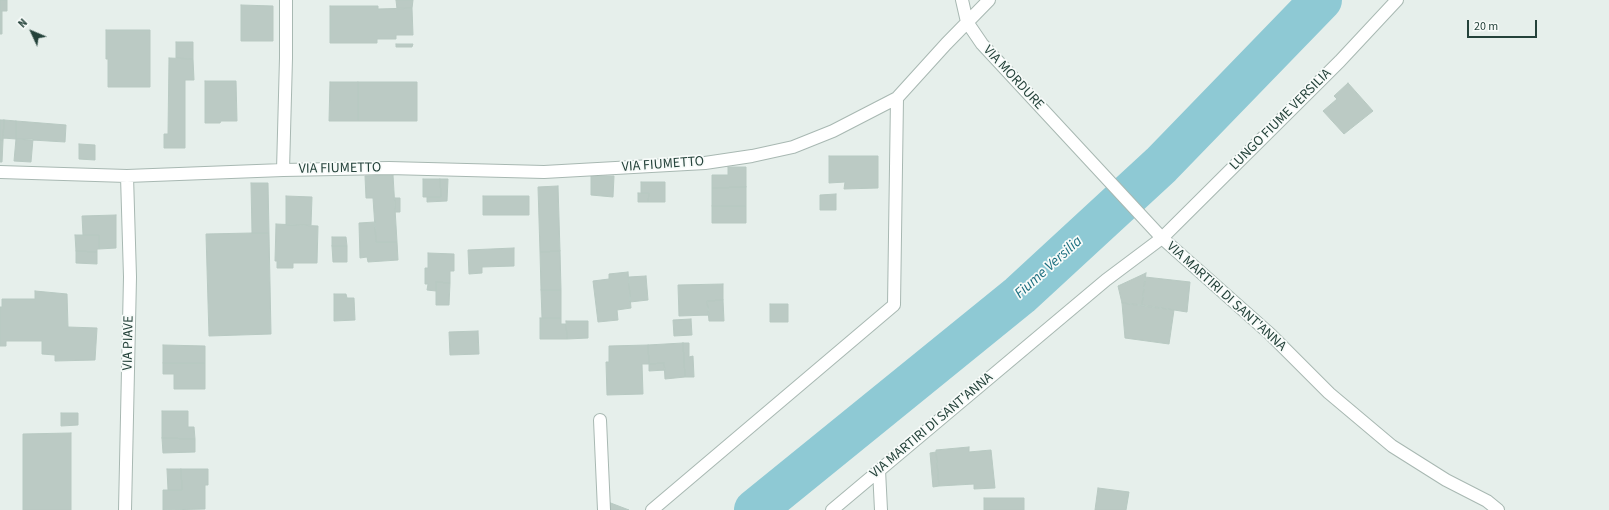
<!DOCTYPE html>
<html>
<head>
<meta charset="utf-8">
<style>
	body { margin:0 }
	#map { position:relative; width:1609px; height:510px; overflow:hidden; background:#e6efeb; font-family:"Source Sans 3",sans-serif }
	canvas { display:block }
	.north { position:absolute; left:12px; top:12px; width:40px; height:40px; -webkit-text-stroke:3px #f7fbf9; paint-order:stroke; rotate:314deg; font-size:11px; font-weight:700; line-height:16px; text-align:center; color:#24423a }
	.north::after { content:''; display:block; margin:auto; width:14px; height:18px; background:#24423a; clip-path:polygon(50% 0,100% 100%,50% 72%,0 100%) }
	.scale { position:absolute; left:1467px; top:20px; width:70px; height:18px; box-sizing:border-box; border:2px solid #24423a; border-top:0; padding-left:5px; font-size:12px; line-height:14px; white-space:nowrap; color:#24423a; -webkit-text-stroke:3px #f7fbf9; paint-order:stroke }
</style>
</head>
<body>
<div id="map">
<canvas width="1609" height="510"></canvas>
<div class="north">N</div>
<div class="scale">20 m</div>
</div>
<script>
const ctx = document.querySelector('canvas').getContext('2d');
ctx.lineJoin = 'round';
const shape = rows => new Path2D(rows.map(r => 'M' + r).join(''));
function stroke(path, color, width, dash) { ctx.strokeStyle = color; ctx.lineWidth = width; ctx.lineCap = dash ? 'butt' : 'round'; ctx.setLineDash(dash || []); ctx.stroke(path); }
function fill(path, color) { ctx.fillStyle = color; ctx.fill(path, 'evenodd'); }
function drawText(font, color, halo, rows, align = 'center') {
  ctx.font = font + ' "Source Sans 3",sans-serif'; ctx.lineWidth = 3.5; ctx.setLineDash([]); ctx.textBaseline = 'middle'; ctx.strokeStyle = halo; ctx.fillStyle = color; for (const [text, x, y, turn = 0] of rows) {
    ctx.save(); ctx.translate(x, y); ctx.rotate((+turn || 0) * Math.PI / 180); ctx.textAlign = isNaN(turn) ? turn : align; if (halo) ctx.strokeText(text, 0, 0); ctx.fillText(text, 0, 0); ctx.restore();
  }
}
const river = shape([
	[755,510,1020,295,1161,165,1321,0]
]);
const building = shape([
	[0,0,7,0,7,11,0,11,0,0],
	[396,0,413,0,412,8,397,9,396,0],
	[241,5,273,6,273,41,241,41,241,5],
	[330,6,378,6,378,9,412,8,413,35,396,35,396,39,377,39,377,43,330,43,330,6],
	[0,11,2,11,2,34,0,34,0,11],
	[106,30,150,30,150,87,108,87,108,59,106,59,106,30],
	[176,42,193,42,193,59,176,58,176,42],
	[396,44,413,44,412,47,396,47,396,44],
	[169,58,193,59,194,80,185,80,185,148,164,148,164,134,168,134,169,58],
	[205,81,236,81,237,121,221,121,220,123,205,123,205,81],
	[330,82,358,82,358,121,329,121,330,82],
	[358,82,417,82,417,121,358,121,358,82],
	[1348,83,1373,111,1344,134,1323,111,1337,99,1334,96,1348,83],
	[0,120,4,120,3,141,0,140,0,120],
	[4,120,16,121,16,139,3,138,4,120],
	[16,121,66,125,65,142,16,139,16,121],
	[16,139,33,139,31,162,14,161,16,139],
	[0,140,3,141,2,162,0,162,0,140],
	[79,144,95,145,95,160,79,159,79,144],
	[829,156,878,156,878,188,844,189,845,182,829,183,829,156],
	[728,167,746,167,746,187,712,188,712,175,728,175,728,167],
	[393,175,397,242,376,242,373,198,366,198,365,176,393,175],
	[591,176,614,176,613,197,591,195,591,176],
	[423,179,440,179,441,197,423,197,423,179],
	[440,179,448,179,447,201,427,202,427,197,441,197,440,179],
	[641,182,665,182,665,202,648,202,649,193,641,193,641,182],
	[251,183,268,183,269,233,252,233,251,183],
	[558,186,560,251,540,252,538,187,558,186],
	[746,187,746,206,712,206,712,188,746,187],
	[638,193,649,193,648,202,638,202,638,193],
	[836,194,836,210,820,210,820,195,836,194],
	[286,196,312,197,311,225,286,225,286,196],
	[483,196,529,196,529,215,483,215,483,196],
	[395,198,400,198,400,212,395,212,395,198],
	[712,206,746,206,746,223,712,223,712,206],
	[116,215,116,248,99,249,99,235,83,235,82,216,116,215],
	[375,222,376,242,397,242,398,260,368,262,367,257,360,258,359,223,375,222],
	[276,224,318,226,317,263,293,263,293,268,277,268,277,261,275,261,276,224],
	[252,233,269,233,271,334,209,336,206,234,252,233],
	[75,235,99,235,99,249,97,249,97,252,76,251,75,235],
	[332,237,346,237,347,246,332,246,332,237],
	[332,246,347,246,347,262,333,262,332,246],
	[514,248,514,266,482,267,482,273,469,274,468,250,514,248],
	[76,251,97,252,97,264,76,263,76,251],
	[560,251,561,290,541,290,540,252,560,251],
	[428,253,454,254,454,271,450,271,450,283,436,282,436,291,427,290,428,284,425,284,425,268,428,268,428,253],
	[628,272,631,308,617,310,618,320,598,322,593,281,609,279,609,274,628,272],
	[1146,273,1142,305,1122,303,1118,286,1146,273],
	[646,276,648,300,630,302,629,277,646,276],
	[1145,277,1190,282,1187,312,1142,305,1145,277],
	[436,282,450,283,449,305,436,305,436,282],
	[723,284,723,300,707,301,709,315,679,316,678,285,723,284],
	[541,290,561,290,561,318,542,318,541,290],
	[35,291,67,294,68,327,97,328,95,360,55,361,55,355,42,354,42,341,6,341,6,346,0,346,0,307,2,307,2,299,35,299,35,291],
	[334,294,346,294,347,298,354,298,355,320,334,321,334,294],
	[723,300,724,321,709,321,707,301,723,300],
	[1122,303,1174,310,1169,344,1125,338,1122,303],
	[770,304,788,304,788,322,770,322,770,304],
	[540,318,561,318,561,324,566,324,567,339,540,339,540,318],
	[691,319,692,335,674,336,673,320,691,319],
	[566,321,588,321,588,338,567,339,566,321],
	[478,331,479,354,450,355,449,332,478,331],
	[683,343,685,377,665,379,664,363,649,364,648,345,683,343],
	[683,343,689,343,689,357,693,356,694,377,685,377,683,343],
	[163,345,205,346,205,363,163,363,163,345],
	[648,345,649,364,642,364,643,394,607,395,606,362,609,362,609,346,648,345],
	[163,363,205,363,205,389,174,389,174,374,163,374,163,363],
	[664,363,665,370,649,371,649,364,664,363],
	[162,411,188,411,188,427,194,427,195,439,162,438,162,411],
	[61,413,78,413,78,425,61,426,61,413],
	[71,433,71,510,23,510,23,434,71,433],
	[162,438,195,439,195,452,163,453,162,438],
	[969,447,969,452,991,450,995,488,974,489,974,484,939,486,936,450,969,447],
	[936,452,939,486,933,487,930,453,936,452],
	[167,469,181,469,182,490,168,490,167,469],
	[181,469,208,469,208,485,205,485,205,509,163,510,163,490,182,490,181,469],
	[1098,488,1129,492,1126,510,1095,510,1098,488],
	[984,498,1024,498,1024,510,984,510,984,498],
	[608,502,629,510,609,510,608,502]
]);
const minor = shape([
	[962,0,967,22,982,44,1162,238,1270,334,1329,393,1392,446,1446,480,1487,501,1498,510],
	[283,170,286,58,286,0],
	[0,172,127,176,283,170,389,168,544,172,705,163,752,156,793,147,833,131,897,98,946,44,989,0],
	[600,420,604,510],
	[879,470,881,510],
	[125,510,130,277,127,176],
	[652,510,894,305,897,98],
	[832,510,1106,280,1162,238,1340,61,1397,0]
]);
const streetNames = [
	["VIA MORDURE",1013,78,47],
	["LUNGO FIUME VERSILIA",1281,120,-45],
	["VIA FIUMETTO",663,165,-4],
	["VIA FIUMETTO",340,169,-1],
	["VIA MARTIRI DI SANT'ANNA",1226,297,42],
	["VIA PIAVE",129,343,-89],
	["VIA MARTIRI DI SANT'ANNA",932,426,-40]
];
const waterNames = [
	["Fiume Versilia",1049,268,-42]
];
stroke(river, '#8ec9d4', 42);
fill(building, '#bbcac4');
stroke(building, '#b8c9c2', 1);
stroke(minor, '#a8b8b2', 14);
stroke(minor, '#fff', 12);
drawText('14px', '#24423a', '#f7fbf9', streetNames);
drawText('italic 15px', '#1c6f80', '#f7fbf9', waterNames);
</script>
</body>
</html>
